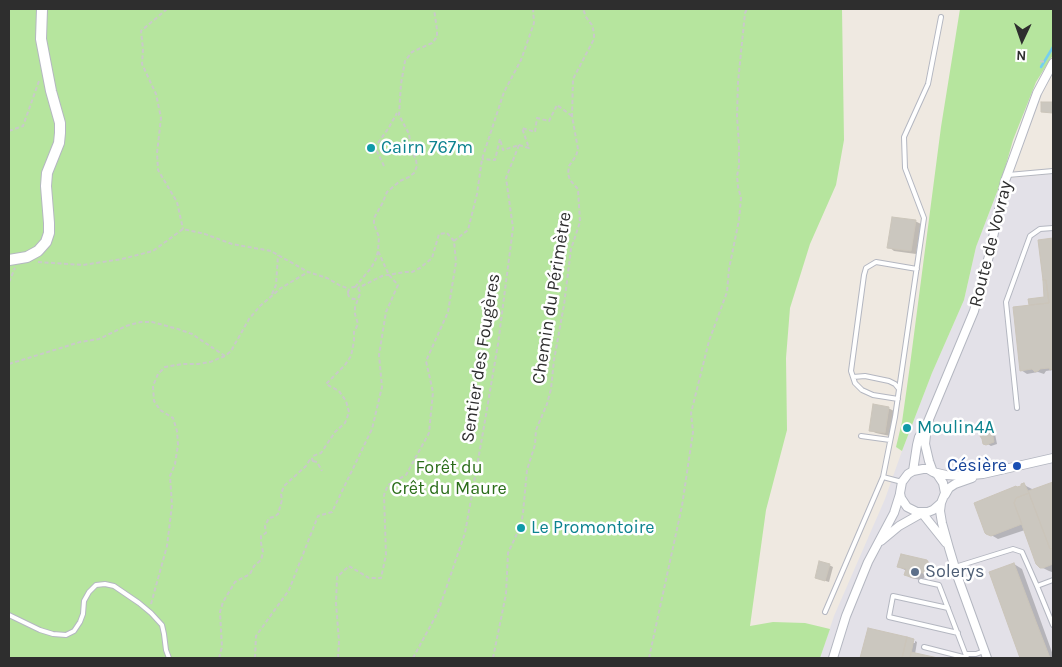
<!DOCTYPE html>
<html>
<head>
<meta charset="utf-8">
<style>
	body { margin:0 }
	#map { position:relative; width:1062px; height:667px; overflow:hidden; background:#efe9e1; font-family:Karla,sans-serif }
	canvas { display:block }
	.frame { position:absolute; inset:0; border:10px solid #2e2e2e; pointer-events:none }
	.north { position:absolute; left:997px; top:15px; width:50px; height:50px; -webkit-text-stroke:4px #fff; paint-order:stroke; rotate:183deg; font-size:14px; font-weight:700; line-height:20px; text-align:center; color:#2e2e2e }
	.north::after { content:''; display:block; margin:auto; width:18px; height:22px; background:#2e2e2e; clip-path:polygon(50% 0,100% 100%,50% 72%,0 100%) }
</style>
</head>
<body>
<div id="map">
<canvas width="1062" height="667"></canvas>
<div class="frame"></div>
<div class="north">N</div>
</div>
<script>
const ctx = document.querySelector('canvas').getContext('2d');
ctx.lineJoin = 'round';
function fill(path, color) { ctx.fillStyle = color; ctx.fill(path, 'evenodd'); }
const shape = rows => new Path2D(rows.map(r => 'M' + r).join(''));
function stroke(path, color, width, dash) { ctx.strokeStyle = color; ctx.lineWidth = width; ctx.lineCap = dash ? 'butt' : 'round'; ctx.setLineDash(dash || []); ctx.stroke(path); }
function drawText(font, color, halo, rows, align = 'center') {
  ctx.font = font + ' Karla,sans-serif'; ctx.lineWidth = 5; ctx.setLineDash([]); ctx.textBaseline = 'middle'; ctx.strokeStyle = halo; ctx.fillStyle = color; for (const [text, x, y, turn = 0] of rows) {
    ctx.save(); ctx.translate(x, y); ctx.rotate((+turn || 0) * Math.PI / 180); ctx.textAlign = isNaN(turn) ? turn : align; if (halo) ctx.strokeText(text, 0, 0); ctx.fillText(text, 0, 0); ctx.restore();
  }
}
const industrial = shape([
	[1053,174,1053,658,820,658,834,616,885,499,902,451,932,373,964,300,976,247,1002,179]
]);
const green = shape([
	[9,9,842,9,844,140,836,185,810,244,790,308,786,358,787,430,766,510,750,626,773,622,805,623,830,629,820,658,9,658],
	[960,9,1053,9,1053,55,1036,82,1013,140,1002,179,976,247,964,300,932,373,902,451,896,447,902,422,910,365,941,127]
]);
const shadow = shape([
	[915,221,921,224,916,254,894,251,889,247],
	[1053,240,1053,370,1046,371,1044,374,1038,372,1027,374,1021,370,1033,306,1030,304,1046,298,1040,241],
	[888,408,894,411,890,436,876,433,870,430],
	[992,432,995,434,997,444,991,446,986,443],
	[1053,483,1053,571,1052,572,1049,571,1041,567,1025,530,998,539,986,532,1017,489,1024,485,1032,489,1032,491],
	[927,561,933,565,941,579,925,575,924,578,921,580,911,578,906,575,907,571,899,567],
	[1014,564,1022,569,1053,655,1053,658,1022,658,990,573],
	[829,565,833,567,829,582,816,578],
	[869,630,912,643,915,643,915,641,917,642,915,654,933,658,862,658]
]);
const stream = shape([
	[1041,67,1053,47]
]);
const building = shape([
	[1041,102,1053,102,1053,113,1041,112,1041,102],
	[892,217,916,220,911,251,887,248,892,217],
	[1053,238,1053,369,1050,370,1049,368,1040,369,1038,371,1035,372,1032,369,1020,371,1013,307,1049,303,1046,280,1043,280,1038,240,1053,238],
	[1043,280,1046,280,1049,303,1029,305,1028,299,1044,297,1043,280],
	[873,404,889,407,885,433,869,431,873,404],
	[992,431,994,442,986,445,983,444,982,439,980,436,981,433,992,431],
	[1053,482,1053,548,1050,549,1028,491,1053,482],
	[1024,483,1029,493,1016,498,1014,503,1022,524,991,536,986,534,985,533,974,503,1016,486,1017,487,1021,486,1021,484,1024,483],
	[1029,493,1050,549,1053,548,1053,564,1043,568,1040,568,1036,564,1014,503,1016,498,1029,493],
	[901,554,927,560,937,577,919,572,918,575,914,578,904,575,906,569,897,567,901,554],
	[819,561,830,564,825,581,815,578,819,561],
	[1014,563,1035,619,1050,658,1020,658,989,572,1014,563],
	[868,628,907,637,902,658,860,658,868,628],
	[907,637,914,639,910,658,902,658,907,637],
	[911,652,938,658,910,658,911,652]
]);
const path = shape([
	[167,9,141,31,143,49,142,64,156,94,161,118,157,153,158,170,177,202,183,229],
	[1040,61,1046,62],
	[9,131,23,126,39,81],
	[519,145,529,148,522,128,535,132,537,118,549,121,557,105,572,116],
	[384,166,375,147,388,129,397,113],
	[454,241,468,230,477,194,482,159,504,92,521,60,534,23,533,9],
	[38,262,83,265,122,259,153,251,183,229,205,234,232,244,271,251,308,272,327,278,339,285,349,289],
	[9,282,15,268],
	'348 293a6 6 0 1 1 12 0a6 6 0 1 1-12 0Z',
	[355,287,371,268,376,259,378,251,379,237,374,224,374,218,382,204,387,192,400,181,409,177,414,173,417,166,416,160,411,149,409,134,399,115,401,84,405,61,412,52,432,43,437,37,437,30,434,9],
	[272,294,276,285,278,255],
	[9,364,80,342,99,339,126,326,141,322,152,322,178,329,192,334,225,356],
	[313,461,317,462,322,471],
	[151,604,167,546,172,505,170,476,175,464,178,445,177,431,173,418,160,410,154,401,153,386,158,374,165,367,182,364,198,364,210,362,225,356,231,351,249,319,260,306,281,288,308,272],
	[219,658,222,647,220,612,223,602,235,582,250,574,254,566,261,560,263,552,261,543,261,536,266,533,265,526,269,518,274,517,278,514,282,500,281,494,284,486,306,466,309,461,310,460,313,461,312,459,313,456,321,453,335,432,345,423,347,418,349,412,346,401,339,391,326,384,345,365,351,356,354,341,354,332,358,324,355,314,355,307,360,294],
	[255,658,256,636,289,590,318,516,332,512,372,429,382,387,379,355,386,312,398,285,389,275,378,251],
	[338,658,339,642,336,603,337,577,349,566,369,578,381,578,386,555,384,495,388,485,406,475,429,433,433,392,426,361,448,312,456,262,454,241,447,233,439,234,432,258,420,268,412,272,405,272,382,276,358,288],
	[413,658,438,612,465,533,482,438,498,344,513,228,506,178,519,145,503,150,500,139,495,160,482,159],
	[493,658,506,594,508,553,521,525,523,513,527,470,535,445,536,430,547,404,551,389,554,360,564,305,571,249,580,222,578,189,570,180,568,174,569,166,576,156,578,149,572,116,573,79,594,39,594,33,592,25,586,17,583,9],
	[649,658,682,506,693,432,691,413,709,341,727,292,729,269,739,220,741,198,738,187,737,176,739,166,739,145,737,116,738,82,745,13,747,9]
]);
const lane = shape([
	[1008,175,1053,171],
	[853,377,865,376,889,381,895,384,899,389],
	[898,399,873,395,862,390,855,383,851,371,864,275,866,268,876,262,917,269],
	[1017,408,1006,302,1030,236,1040,229,1053,228],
	[861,436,890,440],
	[883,477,895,417,924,218,905,168,904,137,928,84,941,17],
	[955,567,1013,549,1022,552,1037,586,1053,580],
	[921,581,939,585,967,658],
	[1037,586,1053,625],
	[948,608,893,596,889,617,958,633],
	[825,612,883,477,902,482],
	[9,615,40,630,53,634,66,635,74,631,80,622,83,614,84,601,89,592,96,585,105,584,114,586,139,603,151,613,162,625,164,634,166,650,169,658],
	[924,647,967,658],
	[966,654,976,654,984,651]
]);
const street = shape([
	[927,426,925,444,929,461,933,472,937,474,943,483,945,493,941,503,933,510,928,512,917,512,907,507,901,498,900,493,902,482,908,474,913,471,923,469,928,469,933,472,946,475,961,476,983,474,1053,458],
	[913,471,917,445,919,437,927,424,974,311,989,256,1005,181,1012,162,1037,93,1053,63],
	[945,495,949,488,955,484,972,478],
	[941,503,940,511,942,523,949,548,958,578,987,658],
	[881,541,899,526,922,513,946,543],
	[833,658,846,616,868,562,894,513,900,494]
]);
const secondary = shape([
	[9,260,27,257,38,251,46,242,49,233,49,223,46,186,47,173,59,143,60,133,60,123,51,91,41,39,42,9]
]);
const markers = [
	[371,148,5,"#0f9aa8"],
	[907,428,5,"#0f9aa8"],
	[1017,466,5,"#1a4fb4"],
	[521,528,5,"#0f9aa8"],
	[915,572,5,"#5c6f8a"]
];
const cultureNames = [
	["Cairn 767m",381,148],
	["Moulin4A",917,428],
	["Le Promontoire",531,528]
];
const streetNames = [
	["Route de Vovray",991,244,-76],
	["Chemin du Périmètre",552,298,-81],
	["Sentier des Fougères",481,358,-81]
];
const transitNames = [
	["Césière",1007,466]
];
const parkNames = [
	["Forêt du",449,468],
	["Crêt du Maure",449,489]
];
const serviceNames = [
	["Solerys",925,572]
];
fill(industrial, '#e3e1e8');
fill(green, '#b6e59e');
fill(shadow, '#0003');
stroke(stream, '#75cff0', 2.5);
fill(building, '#cbc7bf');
stroke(building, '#cbc5ba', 1);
stroke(lane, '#b4b7c1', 6);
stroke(street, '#b4b7c1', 10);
stroke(secondary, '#b4b7c1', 12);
stroke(path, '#c9c9c9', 2, [4, 2.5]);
stroke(lane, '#fff', 4);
stroke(street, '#fff', 8);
stroke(secondary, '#fff', 10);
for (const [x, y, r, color] of markers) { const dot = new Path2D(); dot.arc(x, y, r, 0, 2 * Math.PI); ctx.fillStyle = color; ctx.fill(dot); stroke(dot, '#fff', 2); }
drawText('18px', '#0d838f', '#fff', cultureNames, 'left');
drawText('18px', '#2e2e2e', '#fff', streetNames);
drawText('18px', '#164399', '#fff', transitNames, 'right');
drawText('18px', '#2c6e1b', '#fff', parkNames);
drawText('18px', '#4e5e75', '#fff', serviceNames, 'left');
</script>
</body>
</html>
